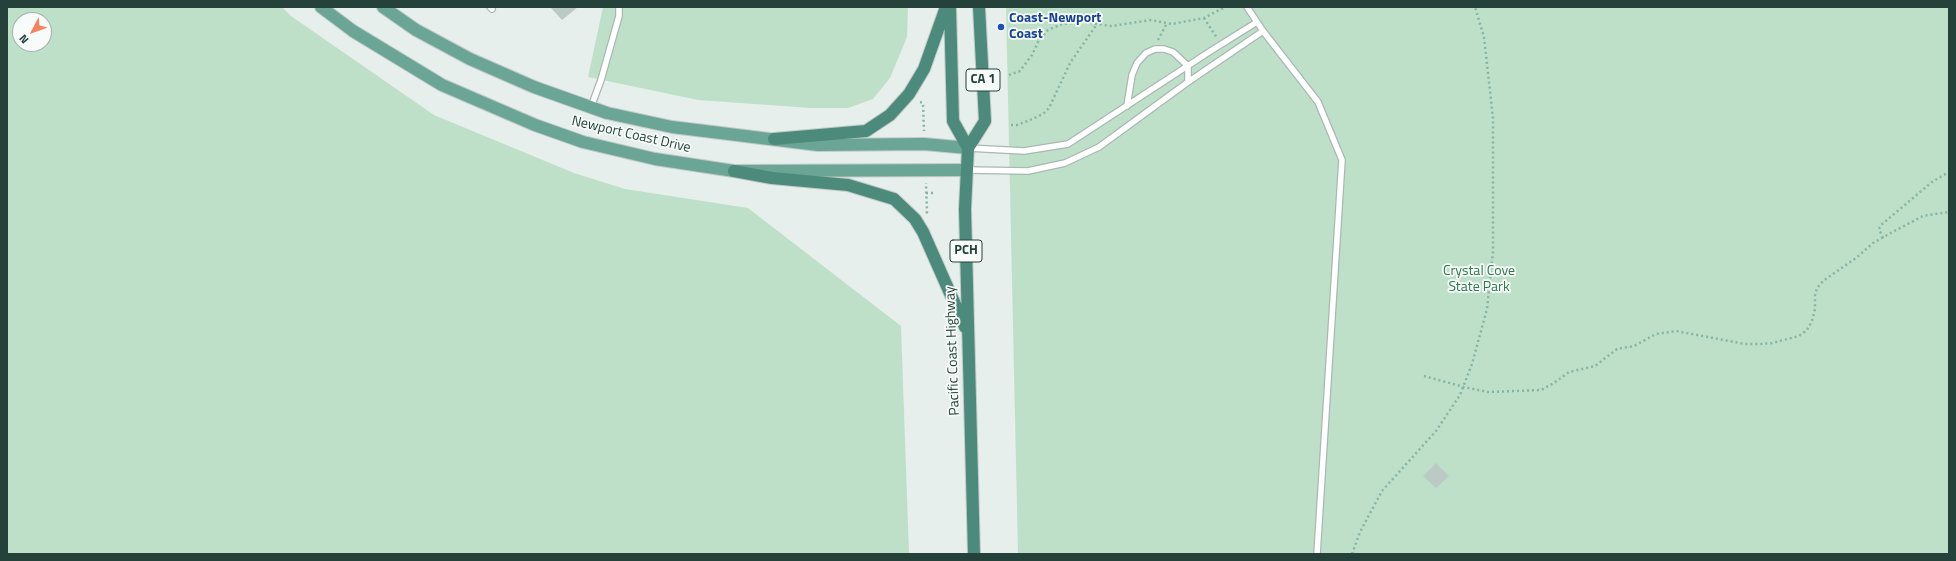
<!DOCTYPE html>
<html>
<head>
<meta charset="utf-8">
<style>
	body { margin:0 }
	#map { position:relative; width:1956px; height:561px; overflow:hidden; background:#e6efeb; font-family:"Titillium Web",sans-serif }
	canvas { display:block }
	.frame { position:absolute; inset:0; border:8px solid #24423a; pointer-events:none }
	.north { position:absolute; left:12px; top:12px; width:40px; height:40px; box-sizing:border-box; background:#f7fbf9; border:1px solid #a3b1ad; border-radius:50%; rotate:229deg; font-size:11px; font-weight:700; line-height:16px; text-align:center; color:#24423a }
	.north::after { content:''; display:block; margin:auto; width:14px; height:18px; background:#f4845f; clip-path:polygon(50% 0,100% 100%,50% 72%,0 100%) }
</style>
</head>
<body>
<div id="map">
<canvas width="1956" height="561"></canvas>
<div class="frame"></div>
<div class="north">N</div>
</div>
<script>
const ctx = document.querySelector('canvas').getContext('2d');
ctx.lineJoin = 'round';
function fill(path, color) { ctx.fillStyle = color; ctx.fill(path, 'evenodd'); }
const shape = rows => new Path2D(rows.map(r => 'M' + r).join(''));
function stroke(path, color, width, dash) { ctx.strokeStyle = color; ctx.lineWidth = width; ctx.lineCap = dash ? 'butt' : 'round'; ctx.setLineDash(dash || []); ctx.stroke(path); }
function drawText(font, color, halo, rows, align = 'center') {
  ctx.font = font + ' "Titillium Web",sans-serif'; ctx.lineWidth = 3.5; ctx.setLineDash([]); ctx.textBaseline = 'middle'; ctx.strokeStyle = halo; ctx.fillStyle = color; for (const [text, x, y, turn = 0] of rows) {
    ctx.save(); ctx.translate(x, y); ctx.rotate((+turn || 0) * Math.PI / 180); ctx.textAlign = isNaN(turn) ? turn : align; if (halo) ctx.strokeText(text, 0, 0); ctx.fillText(text, 0, 0); ctx.restore();
  }
}
const green = shape([
	[7,7,282,7,291,16,434,115,574,173,625,189,748,208,901,326,909,554,7,554],
	[20,20,44,20,44,44,20,44],
	[603,7,908,7,907,37,890,78,873,99,848,108,811,108,698,100,588,77],
	[1006,7,1949,7,1949,554,1018,554]
]);
const building = shape([
	[550,7,578,7,562,20],
	[1436,463,1449,476,1436,488,1423,476]
]);
const path = shape([
	[1204,18,1217,38],
	[1158,40,1167,23],
	[1009,75,1020,71,1032,55,1039,40,1048,30,1062,24,1084,22,1111,26,1151,20,1172,24,1204,18,1225,7],
	[920,102,923,103,924,131],
	[1011,125,1017,125,1030,120,1043,114,1049,108,1070,63,1097,24],
	[926,193,934,193],
	[926,213,927,212,926,183],
	[1883,238,1879,229,1881,225,1932,182,1949,172],
	[1424,376,1464,387,1488,392,1541,390,1554,383,1569,372,1595,366,1617,349,1634,346,1656,334,1676,331,1745,344,1760,344,1772,343,1799,336,1807,330,1812,321,1815,309,1815,296,1817,288,1823,281,1856,258,1873,243,1887,235,1923,216,1948,212],
	[1352,554,1360,532,1382,491,1436,431,1460,395,1472,364,1487,309,1493,252,1493,118,1484,37,1475,7]
]);
const service = shape([
	[490,7,492,9],
	[1247,7,1263,31,1318,102,1342,160,1317,554],
	[1127,106,1132,75,1137,63,1146,53,1155,49,1164,49,1173,52,1188,66,1188,82],
	[591,107,601,80,619,16,619,7],
	[968,148,1024,151,1068,144,1209,52,1257,22],
	[967,170,1028,171,1065,163,1099,147,1188,82,1263,31]
]);
const primary = shape([
	[321,7,353,31,442,85,535,125,583,142,655,159,734,171,967,170],
	[383,7,416,30,470,59,534,87,607,113,672,127,818,145,924,144,968,148]
]);
const trunk = shape([
	[950,7,953,121,968,148],
	[774,139,866,131,890,115,909,94,924,69,946,7],
	[734,171,772,178,848,185,894,199,915,219,923,232,965,327],
	[974,554,965,209,968,148,985,121,979,7]
]);
const markers = [
	[1001,27,4,"#1a4fb4"]
];
const shields = [
	[983,80,34],
	[966,251,32]
];
const shieldNames = [
	["CA 1",983,80],
	["PCH",966,251]
];
const transitNames = [
	["Coast-Newport",1009,19],
	["Coast",1009,35]
];
const streetNames = [
	["Newport Coast Drive",631,135,13],
	["Pacific Coast Highway",953,351,-92]
];
const parkNames = [
	["Crystal Cove",1479,272],
	["State Park",1479,288]
];
fill(green, '#bfe0c8');
fill(building, '#bbcac4');
stroke(service, '#a8b8b2', 8);
stroke(primary, '#c2cac8', 14);
stroke(trunk, '#c2cac8', 14);
stroke(path, '#86b3a5', 2.5, [2, 3]);
stroke(service, '#fff', 5.5);
stroke(primary, '#6aa596', 12);
stroke(trunk, '#4c8a7c', 12);
for (const [x, y, r, color] of markers) { const dot = new Path2D(); dot.arc(x, y, r, 0, 2 * Math.PI); ctx.fillStyle = color; ctx.fill(dot); stroke(dot, '#f7fbf9', 1.5); }
for (const [x, y, w] of shields) { const box = new Path2D(); box.roundRect(x - w / 2, y - 11, w, 22, 3); ctx.fillStyle = '#f7fbf9'; ctx.fill(box); stroke(box, '#24423a', 1); }
drawText('bold 13px', '#24423a', null, shieldNames);
drawText('bold 14px', '#164399', '#f7fbf9', transitNames, 'left');
drawText('14px', '#24423a', '#f7fbf9', streetNames);
drawText('14px', '#2d7a4b', '#f7fbf9', parkNames);
</script>
</body>
</html>
